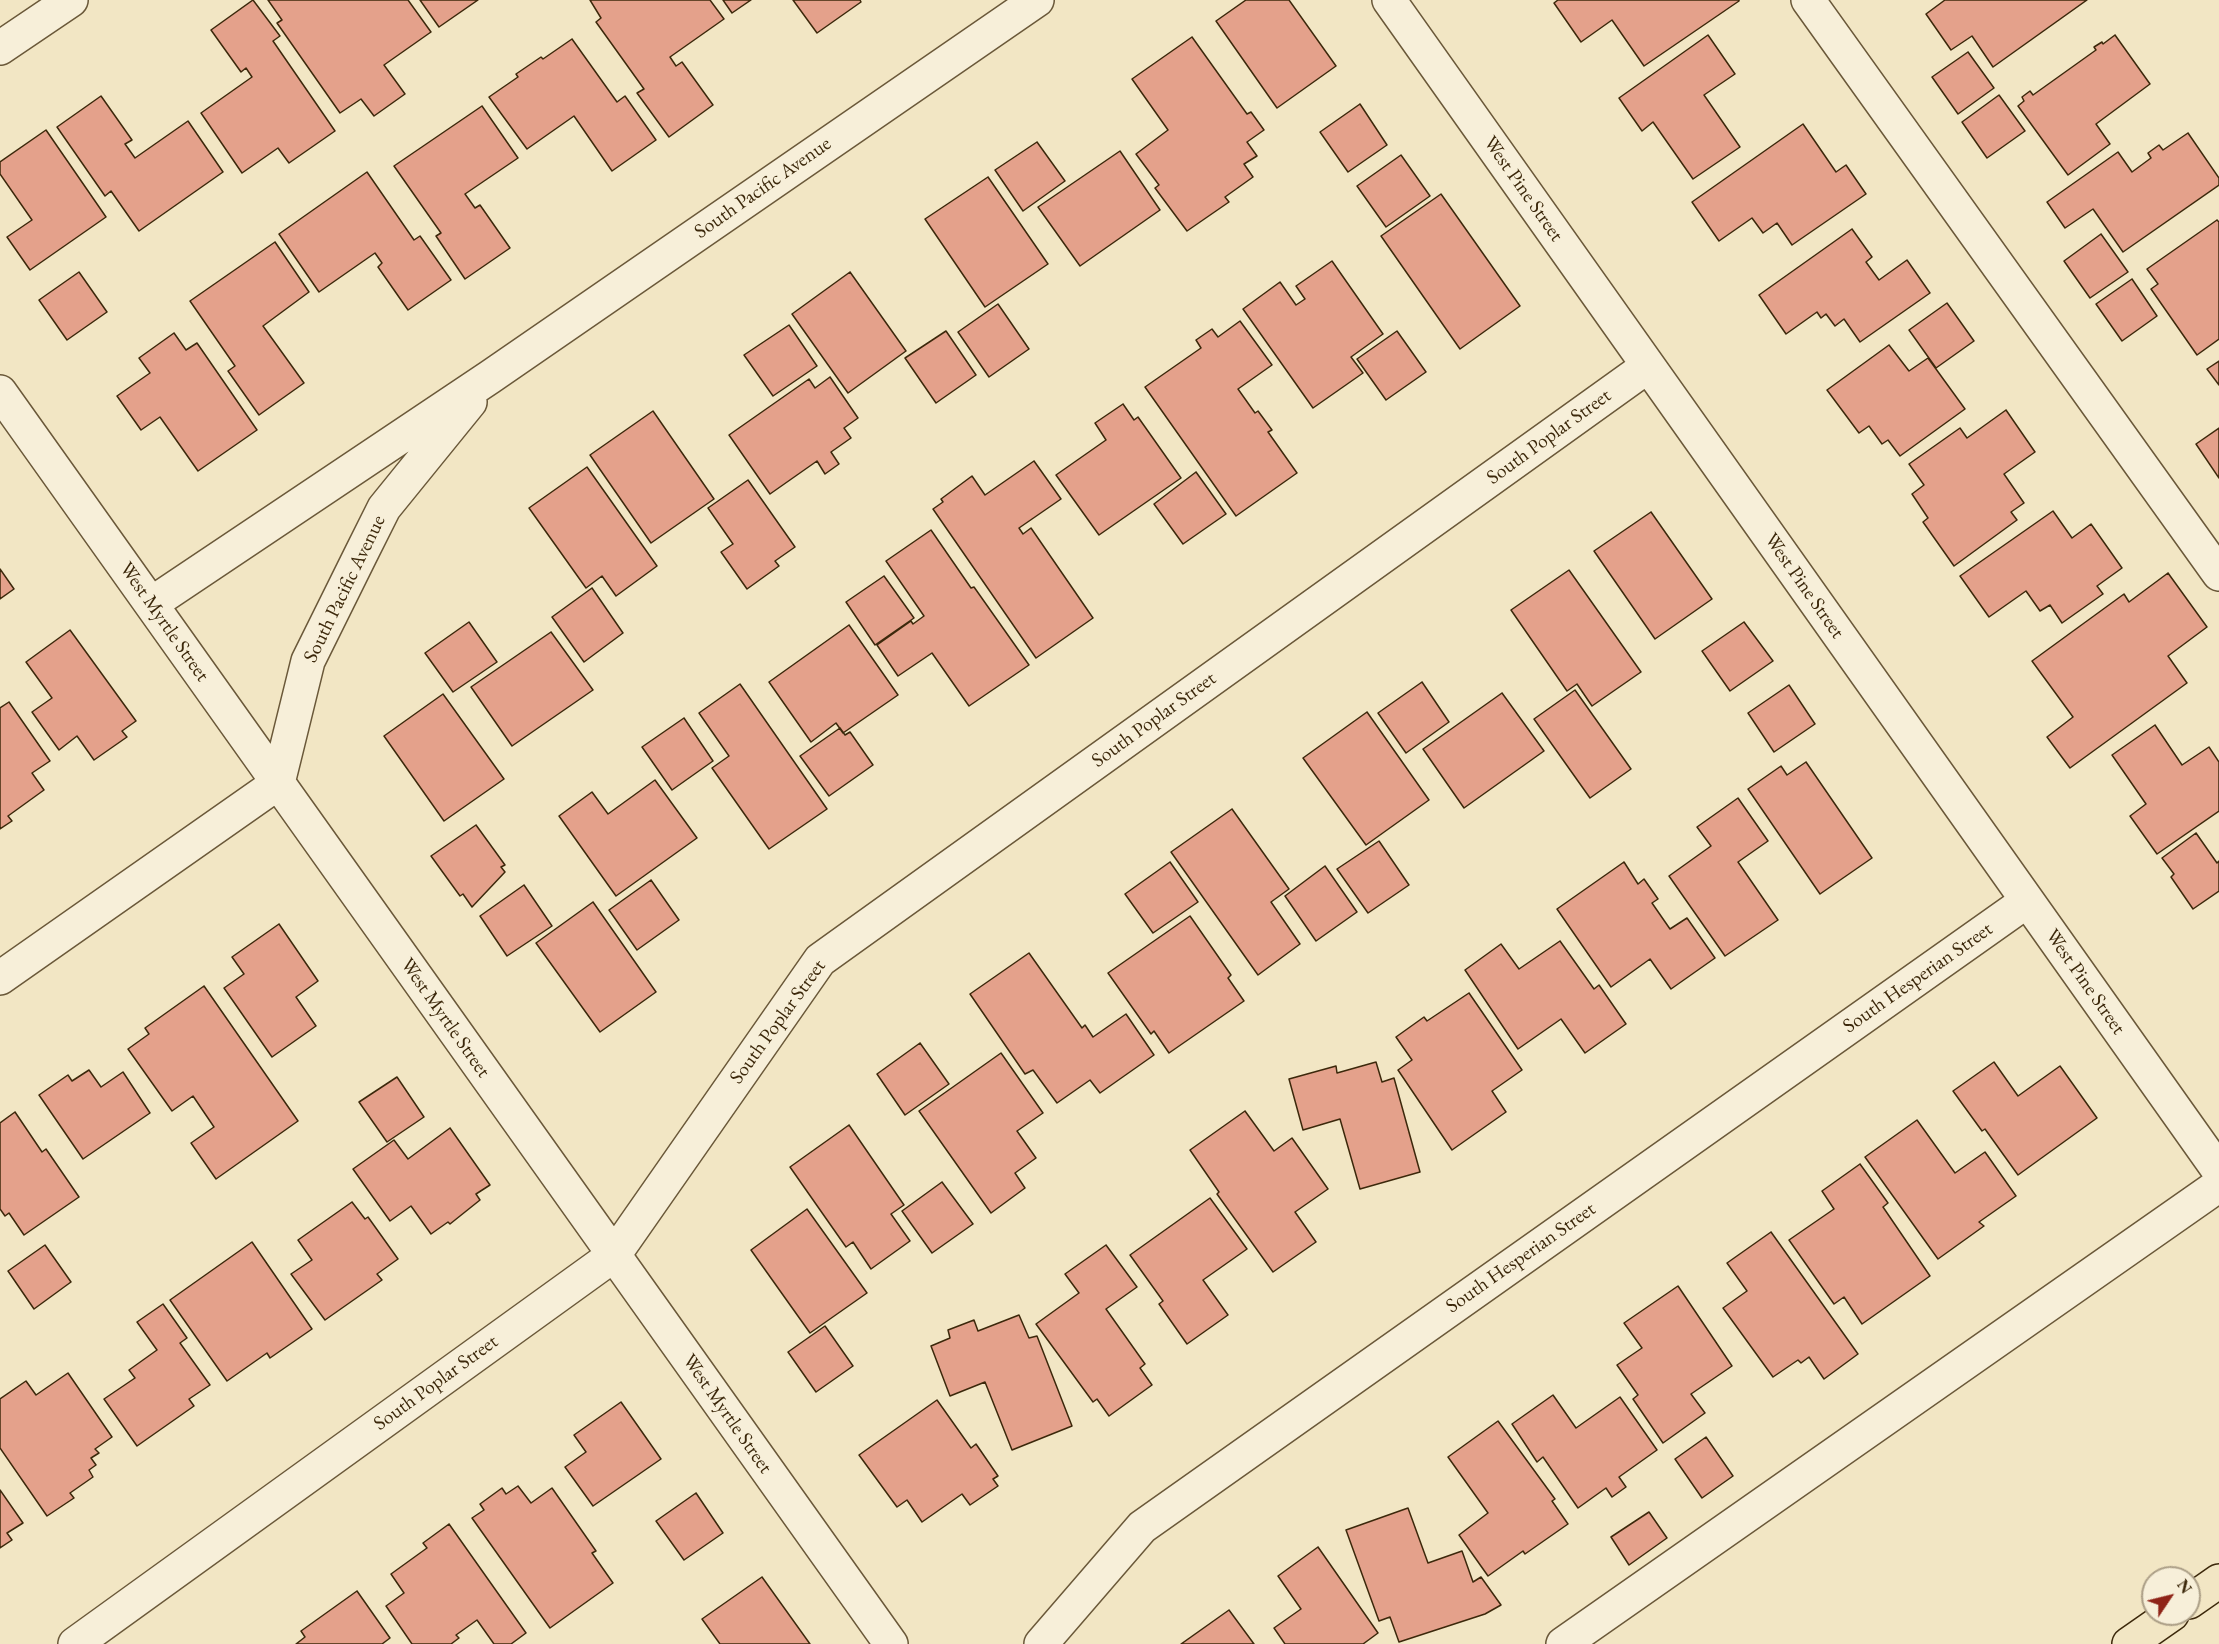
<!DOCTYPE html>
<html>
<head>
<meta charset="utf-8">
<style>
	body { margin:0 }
	#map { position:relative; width:2219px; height:1644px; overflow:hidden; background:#f2e6c4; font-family:"EB Garamond",serif }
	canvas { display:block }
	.north { position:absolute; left:2141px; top:1566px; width:60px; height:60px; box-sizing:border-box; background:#f7efd9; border:2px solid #ac9f87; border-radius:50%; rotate:55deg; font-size:16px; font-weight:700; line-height:24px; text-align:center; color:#3c280b }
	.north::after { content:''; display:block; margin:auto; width:21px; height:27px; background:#8f2418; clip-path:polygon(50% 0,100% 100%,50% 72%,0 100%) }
</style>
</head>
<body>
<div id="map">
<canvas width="2219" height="1644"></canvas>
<div class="north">N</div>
</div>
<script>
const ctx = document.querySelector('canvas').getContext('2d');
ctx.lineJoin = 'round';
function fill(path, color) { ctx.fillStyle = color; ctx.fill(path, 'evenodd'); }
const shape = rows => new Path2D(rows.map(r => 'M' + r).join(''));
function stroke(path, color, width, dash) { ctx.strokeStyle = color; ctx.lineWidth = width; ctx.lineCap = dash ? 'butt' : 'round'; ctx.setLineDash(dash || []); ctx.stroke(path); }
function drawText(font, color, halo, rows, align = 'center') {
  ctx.font = font + ' "EB Garamond",serif'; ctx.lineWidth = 4.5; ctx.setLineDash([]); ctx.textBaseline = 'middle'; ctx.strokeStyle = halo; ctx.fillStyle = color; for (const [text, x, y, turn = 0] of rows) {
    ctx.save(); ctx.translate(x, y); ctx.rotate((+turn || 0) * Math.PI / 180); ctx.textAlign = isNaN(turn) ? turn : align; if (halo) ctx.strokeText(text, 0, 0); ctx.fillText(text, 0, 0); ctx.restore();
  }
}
const building = shape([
	[253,0,280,36,273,41,335,131,289,163,278,148,242,173,201,113,252,77,246,68,241,72,211,30,253,0],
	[268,0,408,0,431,32,384,65,405,94,374,116,361,99,340,113,277,23,282,20,268,0],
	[420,0,478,0,439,27,420,0],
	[590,0,710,0,724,19,670,57,676,66,682,62,713,105,669,137,637,93,644,89,596,22,601,18,590,0],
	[723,0,751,0,732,13,723,0],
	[793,0,860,0,861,2,817,33,793,0],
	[1246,0,1289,0,1336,66,1277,108,1216,21,1246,0],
	[1558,0,1739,0,1739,1,1644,66,1612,20,1581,42,1554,3,1558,0],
	[1945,0,2087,0,1993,67,1972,36,1951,50,1926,14,1945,0],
	[1708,35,1735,74,1704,95,1740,147,1693,179,1653,122,1642,131,1619,98,1708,35],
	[2115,35,2150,84,2096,124,2110,144,2068,175,2018,106,2024,101,2022,97,2030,91,2033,95,2096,50,2094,47,2102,42,2103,44,2115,35],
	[1192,37,1247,114,1251,112,1264,130,1247,142,1257,156,1244,164,1253,177,1225,197,1229,202,1187,231,1155,188,1159,185,1136,154,1168,130,1132,79,1192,37],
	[572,39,617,102,625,96,656,140,612,171,574,116,527,149,489,97,518,77,516,74,541,57,543,59,572,39],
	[1968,52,1994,88,1958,114,1932,77,1968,52],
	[1999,95,2025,131,1987,158,1962,122,1999,95],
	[101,96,132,140,125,144,135,158,188,121,223,172,139,231,111,191,105,196,57,127,101,96],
	[1360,104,1387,145,1348,172,1320,132,1360,104],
	[482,106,518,158,465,194,475,208,480,205,510,248,465,279,436,236,441,233,394,166,482,106],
	[1803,124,1836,172,1846,165,1866,194,1792,245,1777,223,1763,233,1752,218,1719,241,1692,202,1803,124],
	[46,130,106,217,30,270,7,237,32,220,0,174,0,162,46,130],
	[2188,133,2219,178,2219,185,2123,252,2093,209,2065,228,2047,202,2118,152,2132,172,2151,158,2148,153,2159,145,2163,150,2188,133],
	[1037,142,1065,181,1023,211,995,170,1037,142],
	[1120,151,1160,210,1080,266,1038,207,1120,151],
	[1401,155,1430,196,1386,227,1357,186,1401,155],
	[367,172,414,240,420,236,451,280,408,310,378,267,382,263,375,253,319,292,279,234,367,172],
	[988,177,1048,264,985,307,925,219,988,177],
	[1441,194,1520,306,1460,349,1381,236,1441,194],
	[2217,220,2219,222,2219,339,2197,355,2151,289,2158,284,2147,269,2217,220],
	[1852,229,1872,257,1866,262,1879,280,1907,260,1930,293,1860,342,1844,319,1835,326,1826,314,1821,318,1817,312,1786,334,1759,295,1852,229],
	[2101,234,2128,272,2090,298,2064,261,2101,234],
	[275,242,309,292,263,326,304,383,259,415,228,371,235,366,190,301,275,242],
	[1332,261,1383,334,1351,357,1363,373,1313,408,1243,309,1280,282,1296,305,1305,299,1296,286,1332,261],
	[79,272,107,312,67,340,39,300,79,272],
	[850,272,906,351,848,393,792,314,850,272],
	[2132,279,2157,316,2122,341,2096,304,2132,279],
	[1947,303,1974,341,1936,368,1909,330,1947,303],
	[998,304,1029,349,989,377,958,332,998,304],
	[1240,321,1272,365,1238,389,1255,413,1258,411,1272,430,1268,432,1297,473,1236,516,1145,387,1201,348,1196,340,1212,329,1218,337,1240,321],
	[789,325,817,366,773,396,744,355,789,325],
	[946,331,976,375,936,403,905,358,946,331],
	[1397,331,1426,372,1386,400,1357,359,1397,331],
	[174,333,186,350,197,343,257,430,198,471,160,417,141,430,117,396,150,373,139,358,174,333],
	[1889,345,1909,371,1928,358,1965,409,1900,456,1888,440,1882,444,1869,426,1859,433,1827,390,1889,345],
	[2219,361,2219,385,2207,369,2219,361],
	[830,377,858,418,844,428,851,438,831,452,839,464,825,474,817,461,770,494,729,435,809,379,815,388,830,377],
	[1123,404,1134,420,1138,417,1181,478,1099,535,1056,475,1106,440,1095,423,1123,404],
	[2006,410,2035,452,2004,474,2024,503,2011,512,2017,520,1954,566,1923,522,1928,518,1912,494,1924,485,1909,464,1960,428,1967,438,2006,410],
	[653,411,714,499,651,543,590,455,653,411],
	[2219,428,2219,478,2196,444,2219,428],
	[1034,461,1061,499,1019,528,1023,534,1031,528,1093,618,1036,658,933,509,943,502,941,499,972,476,985,495,1034,461],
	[587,467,657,566,616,596,602,576,586,588,529,508,587,467],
	[1196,472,1226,514,1183,544,1154,504,1196,472],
	[748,480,795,547,775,561,779,566,747,589,721,552,733,544,708,508,748,480],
	[2053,511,2072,538,2091,524,2122,568,2097,586,2103,594,2062,623,2050,605,2040,611,2026,591,1989,617,1960,576,2053,511],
	[1651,512,1712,599,1655,639,1594,551,1651,512],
	[931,530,971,588,974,587,1029,665,969,706,932,653,898,676,877,645,911,621,913,624,924,616,886,561,931,530],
	[0,569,14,589,0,599,0,569],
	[1569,570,1641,672,1592,706,1577,684,1567,691,1511,610,1569,570],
	[2168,573,2207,627,2168,656,2187,683,2070,768,2047,737,2073,717,2032,661,2124,594,2129,602,2168,573],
	[884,576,914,618,875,645,846,602,884,576],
	[592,588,623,633,584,662,552,617,592,588],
	[469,622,497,662,453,692,425,653,469,622],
	[1744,622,1773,661,1730,691,1702,651,1744,622],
	[849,625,898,695,843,733,836,723,811,742,769,682,849,625],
	[70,630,136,721,122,731,127,737,94,760,77,736,59,750,32,712,52,698,26,662,70,630],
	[551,632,593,690,512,746,471,687,551,632],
	[1422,682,1449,722,1406,753,1378,713,1422,682],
	[740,684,827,809,769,849,712,768,729,756,699,713,740,684],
	[1789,685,1815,724,1774,752,1748,713,1789,685],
	[1575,690,1631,769,1590,798,1534,719,1575,690],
	[1502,693,1544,751,1464,808,1423,749,1502,693],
	[443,694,504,779,444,821,384,736,443,694],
	[9,702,50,761,32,773,44,790,8,816,12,821,0,829,0,708,9,702],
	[1367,712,1429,800,1366,845,1303,758,1367,712],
	[684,718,713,761,672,790,642,747,684,718],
	[2155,725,2182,765,2209,747,2219,762,2219,811,2157,854,2130,816,2146,804,2112,755,2155,725],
	[840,728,845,735,850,732,873,765,829,796,800,756,840,728],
	[1806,762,1872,858,1820,894,1748,789,1781,766,1787,775,1806,762],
	[655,780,697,838,616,896,559,816,592,792,608,814,655,780],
	[1738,798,1768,841,1738,862,1778,920,1725,956,1669,876,1711,846,1697,827,1738,798],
	[1232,809,1289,889,1271,902,1300,944,1258,975,1171,852,1232,809],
	[476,825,505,865,501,867,505,872,472,907,463,894,460,896,431,856,476,825],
	[2196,833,2217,863,2219,861,2219,891,2193,909,2171,877,2174,874,2162,858,2196,833],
	[1379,841,1409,885,1368,913,1337,869,1379,841],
	[1170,862,1198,902,1153,933,1125,894,1170,862],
	[1624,862,1638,884,1644,879,1658,899,1652,903,1670,929,1687,918,1715,958,1671,989,1650,959,1611,987,1557,909,1624,862],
	[1325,866,1357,912,1316,941,1285,896,1325,866],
	[651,880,679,920,637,950,609,910,651,880],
	[524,885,552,926,507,956,480,916,524,885],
	[593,902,656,992,600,1032,536,943,593,902],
	[1190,916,1231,975,1228,978,1244,1001,1169,1053,1154,1031,1151,1034,1108,973,1190,916],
	[279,924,318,981,296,997,316,1026,272,1057,224,988,244,974,232,957,279,924],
	[1560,941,1594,989,1599,985,1626,1024,1585,1053,1561,1019,1518,1049,1465,970,1501,944,1519,969,1560,941],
	[1029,953,1082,1028,1085,1025,1093,1037,1126,1014,1154,1055,1100,1093,1090,1080,1057,1103,1033,1070,1025,1074,970,994,1029,953],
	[204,986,298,1121,216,1179,191,1143,214,1127,193,1096,172,1111,128,1049,149,1034,145,1028,204,986],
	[1469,993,1522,1070,1492,1091,1506,1112,1452,1150,1398,1070,1412,1060,1396,1037,1424,1017,1427,1021,1469,993],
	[920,1043,949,1084,905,1115,877,1074,920,1043],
	[1001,1053,1043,1113,1017,1131,1036,1158,1015,1173,1025,1188,991,1213,919,1111,1001,1053],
	[1376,1062,1382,1082,1394,1078,1420,1172,1360,1189,1340,1119,1303,1130,1289,1079,1336,1066,1337,1073,1376,1062],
	[1994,1062,2018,1096,2060,1066,2097,1118,2018,1175,1985,1129,1982,1131,1953,1091,1994,1062],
	[89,1070,101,1087,123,1072,150,1113,83,1159,39,1095,68,1075,72,1081,89,1070],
	[397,1077,424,1117,387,1142,359,1102,397,1077],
	[1245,1111,1274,1151,1292,1138,1328,1189,1295,1212,1316,1242,1273,1272,1217,1194,1219,1192,1190,1150,1245,1111],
	[15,1112,42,1152,46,1149,79,1197,24,1235,9,1213,5,1216,0,1209,0,1123,15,1112],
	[1917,1120,1955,1173,1985,1152,2016,1196,1979,1222,1984,1226,1938,1259,1865,1157,1917,1120],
	[849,1125,904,1205,891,1214,910,1241,871,1269,853,1242,846,1247,790,1167,849,1125],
	[450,1128,490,1185,476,1194,480,1200,450,1224,448,1222,431,1234,411,1206,390,1221,353,1169,394,1140,408,1159,450,1128],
	[1860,1164,1888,1203,1883,1207,1930,1276,1862,1324,1844,1297,1834,1304,1789,1240,1834,1209,1822,1191,1860,1164],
	[942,1182,973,1224,932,1253,902,1211,942,1182],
	[1210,1198,1247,1249,1203,1280,1228,1315,1187,1344,1159,1304,1163,1301,1130,1255,1210,1198],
	[352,1202,365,1219,368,1217,398,1259,377,1274,382,1280,325,1320,291,1274,312,1260,298,1240,352,1202],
	[807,1209,867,1293,810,1333,751,1250,807,1209],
	[1771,1232,1858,1354,1824,1379,1809,1357,1801,1363,1798,1360,1773,1377,1723,1308,1747,1291,1727,1263,1771,1232],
	[252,1242,312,1329,270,1358,267,1353,227,1381,170,1300,252,1242],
	[45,1245,71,1282,34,1309,8,1271,45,1245],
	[1106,1245,1137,1287,1106,1309,1145,1364,1140,1368,1152,1385,1109,1416,1097,1399,1093,1402,1036,1324,1079,1293,1065,1274,1106,1245],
	[1678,1286,1732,1366,1691,1394,1705,1413,1663,1443,1633,1399,1638,1395,1617,1365,1642,1348,1624,1323,1678,1286],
	[163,1304,187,1338,180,1343,210,1385,189,1399,194,1406,137,1446,104,1399,135,1378,129,1370,157,1350,137,1322,163,1304],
	[1019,1315,1029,1338,1037,1336,1072,1426,1012,1450,985,1382,950,1396,931,1346,950,1338,948,1330,974,1320,978,1331,1019,1315],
	[825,1326,853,1366,816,1392,788,1352,825,1326],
	[68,1373,112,1437,95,1449,99,1453,91,1458,96,1465,89,1470,93,1477,70,1493,74,1498,47,1516,0,1448,0,1399,26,1381,36,1395,68,1373],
	[1553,1395,1576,1428,1620,1397,1657,1450,1619,1477,1626,1487,1612,1497,1606,1488,1578,1508,1543,1457,1537,1462,1512,1424,1553,1395],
	[937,1400,971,1448,976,1444,998,1476,993,1479,998,1486,970,1505,962,1494,922,1522,907,1500,897,1507,859,1455,937,1400],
	[621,1402,661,1459,593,1506,565,1467,586,1452,574,1435,621,1402],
	[1498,1421,1555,1499,1552,1501,1568,1524,1525,1554,1523,1551,1488,1576,1459,1535,1488,1513,1448,1457,1498,1421],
	[1706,1437,1733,1476,1702,1498,1675,1459,1706,1437],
	[518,1486,531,1503,552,1488,596,1551,592,1553,613,1583,550,1628,472,1518,484,1510,480,1504,502,1488,506,1494,518,1486],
	[0,1490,23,1523,7,1533,12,1540,0,1548,0,1490],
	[696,1493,723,1533,684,1560,656,1521,696,1493],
	[1408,1508,1428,1563,1462,1551,1473,1582,1481,1577,1501,1605,1485,1614,1399,1642,1390,1617,1379,1621,1346,1530,1408,1508],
	[1649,1512,1667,1538,1629,1565,1611,1537,1649,1512],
	[449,1524,526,1633,511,1644,494,1644,477,1620,456,1635,459,1638,451,1644,412,1644,386,1606,404,1593,391,1574,427,1548,423,1543,449,1524],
	[1318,1547,1378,1633,1363,1644,1285,1644,1274,1628,1301,1609,1278,1576,1318,1547],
	[762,1577,810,1644,720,1644,702,1619,762,1577],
	[357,1591,390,1638,382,1644,296,1644,305,1637,301,1631,357,1591],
	[1229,1610,1254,1644,1181,1644,1229,1610]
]);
const minor = shape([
	[1389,0,2219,1171],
	[1808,0,2219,574],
	[0,48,71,0],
	[0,392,891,1644],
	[151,604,490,377,1037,0],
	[0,978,278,783,308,661,360,556,384,508,470,402],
	[75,1644,614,1255,820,960,1648,366],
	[1041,1644,1142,1527,2027,901],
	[1563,1644,2219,1185]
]);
const major = shape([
	[2189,1602,2219,1581],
	[2129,1644,2172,1614]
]);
const streetNames = [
	["South Pacific Avenue",763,188,-35],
	["West Pine Street",1523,189,55],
	["South Poplar Street",1549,437,-36],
	["West Pine Street",1804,586,55],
	["South Pacific Avenue",345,589,-64],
	["West Myrtle Street",164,622,55],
	["South Poplar Street",1154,720,-36],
	["South Hesperian Street",1918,978,-35],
	["West Pine Street",2085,982,55],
	["West Myrtle Street",445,1018,55],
	["South Poplar Street",778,1022,-54],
	["South Hesperian Street",1521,1258,-35],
	["South Poplar Street",436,1383,-36],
	["West Myrtle Street",727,1414,55]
];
fill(building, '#e4a18b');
stroke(building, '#3c280b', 1.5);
stroke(minor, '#6a5839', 36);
stroke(major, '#3c280b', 36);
stroke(minor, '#f7efd9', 33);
stroke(major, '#f2e6c4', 33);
drawText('20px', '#3c280b', '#f7efd9', streetNames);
</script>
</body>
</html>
